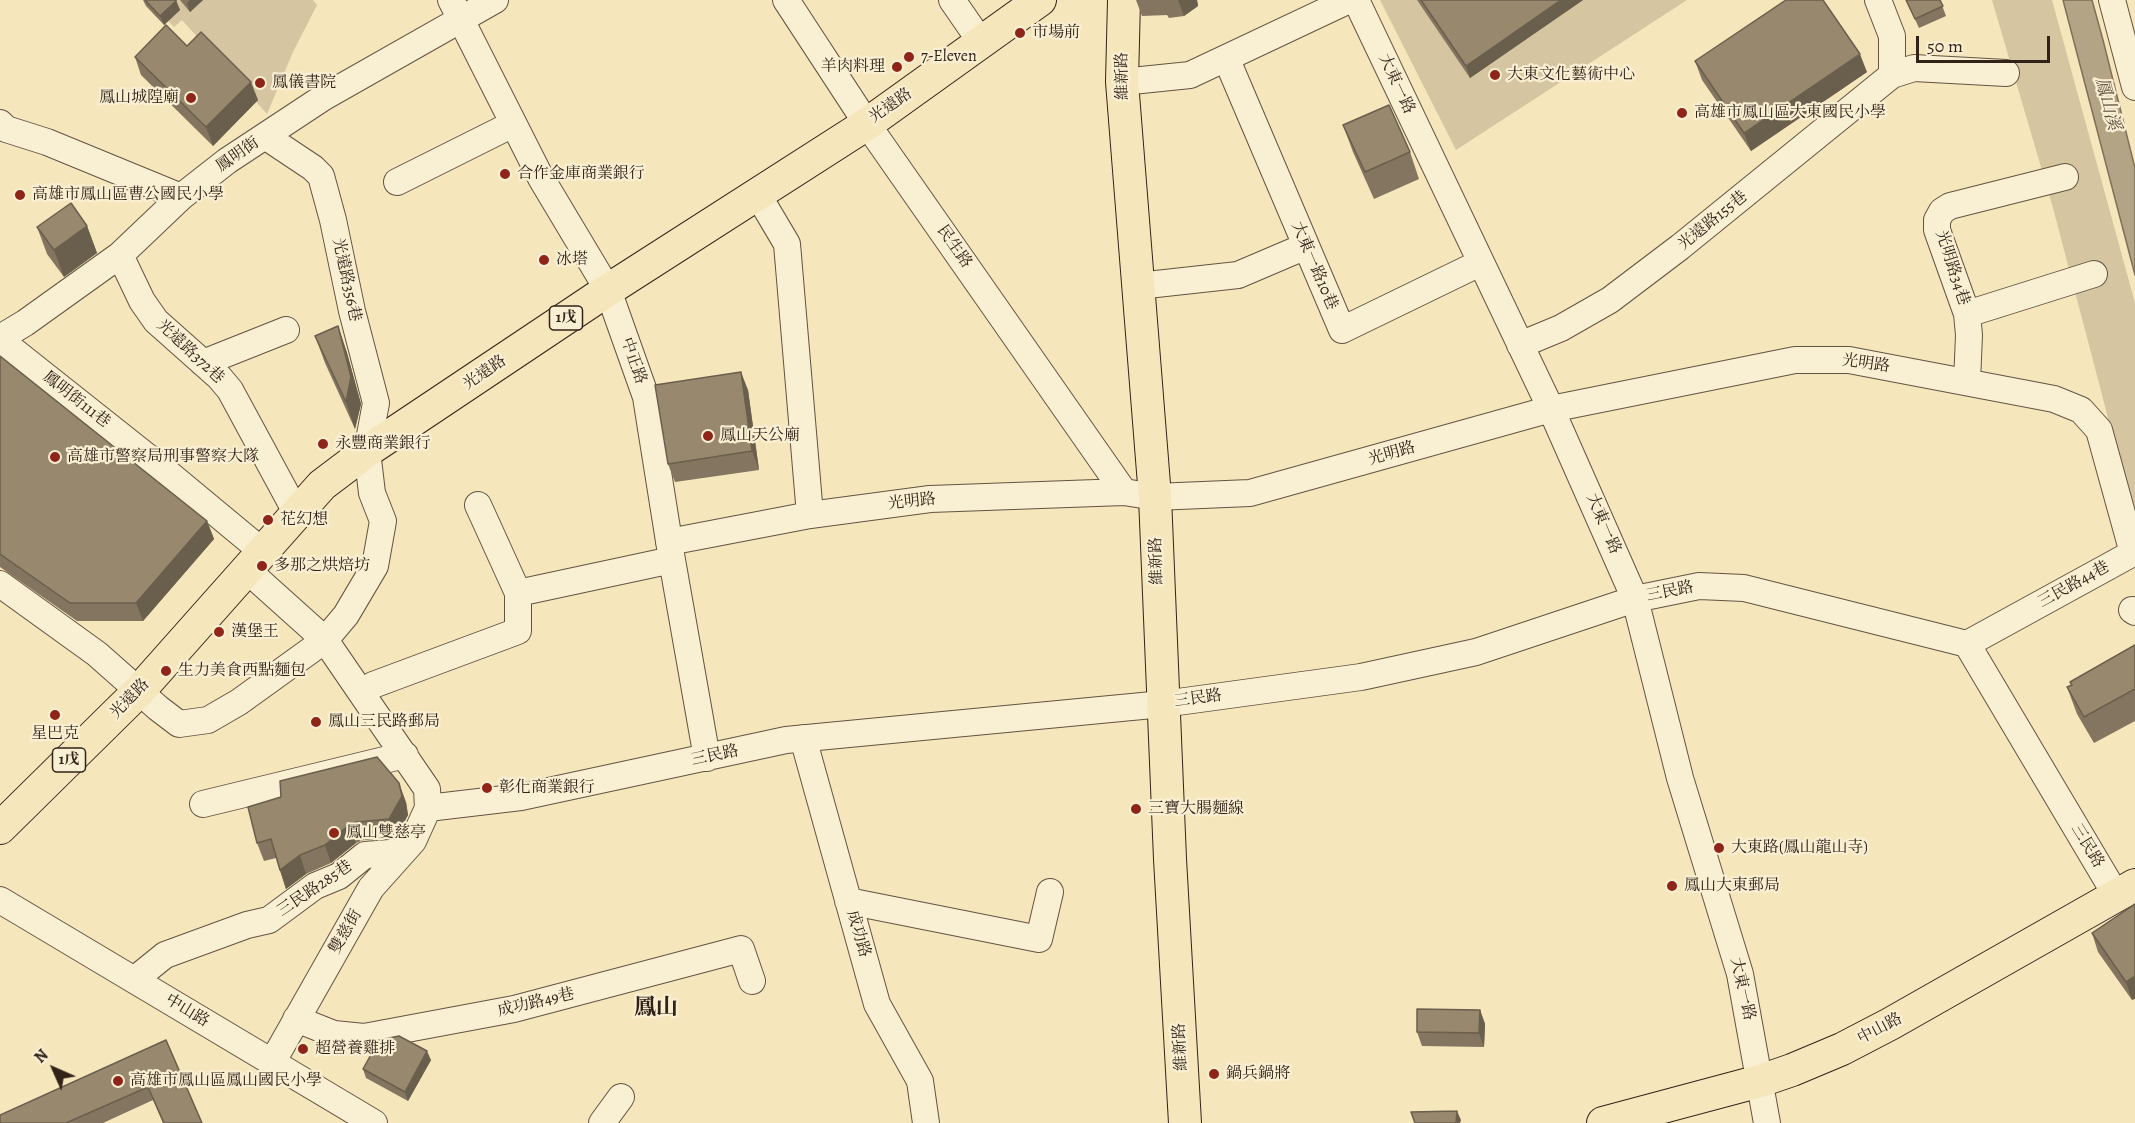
<!DOCTYPE html>
<html>
<head>
<meta charset="utf-8">
<style>
	body { margin:0 }
	#map { position:relative; width:2135px; height:1123px; overflow:hidden; background:#f6e6bc; font-family:Alegreya,serif }
	canvas { display:block }
	.north { position:absolute; left:24px; top:1039px; width:60px; height:60px; -webkit-text-stroke:4px #f9efd3; paint-order:stroke; rotate:315deg; font-size:16px; font-weight:700; line-height:24px; text-align:center; color:#322319 }
	.north::after { content:''; display:block; margin:auto; width:21px; height:27px; background:#322319; clip-path:polygon(50% 0,100% 100%,50% 72%,0 100%) }
	.scale { position:absolute; left:1916px; top:36px; width:134px; height:27px; box-sizing:border-box; border:3px solid #322319; border-top:0; padding-left:8px; font-size:18px; line-height:21px; white-space:nowrap; color:#322319; -webkit-text-stroke:4px #f9efd3; paint-order:stroke }
</style>
</head>
<body>
<div id="map">
<canvas width="2135" height="1123"></canvas>
<div class="north">N</div>
<div class="scale">50 m</div>
</div>
<script>
const ctx = document.querySelector('canvas').getContext('2d');
ctx.lineJoin = 'round';
function fill(path, color) { ctx.fillStyle = color; ctx.fill(path, 'evenodd'); }
const shape = rows => new Path2D(rows.map(r => 'M' + r).join(''));
function stroke(path, color, width, dash) { ctx.strokeStyle = color; ctx.lineWidth = width; ctx.lineCap = dash ? 'butt' : 'round'; ctx.setLineDash(dash || []); ctx.stroke(path); }
function drawText(font, color, halo, rows, align = 'center') {
  ctx.font = font + ' Alegreya,"Noto Serif TC",serif'; ctx.lineWidth = 4.5; ctx.setLineDash([]); ctx.textBaseline = 'middle'; ctx.strokeStyle = halo; ctx.fillStyle = color; for (const [text, x, y, turn = 0] of rows) {
    ctx.save(); ctx.translate(x, y); ctx.rotate((+turn || 0) * Math.PI / 180); ctx.textAlign = isNaN(turn) ? turn : align; if (halo) ctx.strokeText(text, 0, 0); ctx.fillText(text, 0, 0); ctx.restore();
  }
}
const green = shape([
	[148,0,313,0,317,5,293,52,267,114,182,20,174,27],
	[1380,0,1687,0,1456,150],
	[1992,0,2052,0,2135,303,2135,524,2120,478,2106,410,2053,208]
]);
const water = shape([
	[2063,0,2092,0,2103,40,2135,168,2135,275,2063,0]
]);
const minor = shape([
	[451,0,541,178,608,290,646,397,672,560,707,758],
	[786,0,867,124,1124,492],
	[952,0,981,42],
	[1356,0,1551,409,1635,599,1680,778,1740,974,1767,1123],
	[1878,0,1892,36,1892,75],
	[2112,0,2135,87],
	[1227,60,1342,330,1480,263],
	[1122,82,1190,75,1349,0],
	[0,123,6,129,47,142,181,197],
	[397,182,513,124],
	[758,195,787,244,810,515],
	[120,255,142,301,156,321,219,377,230,390,296,512],
	[1138,286,1238,275,1306,246],
	[1967,314,2094,274],
	[0,338,25,323,120,255,181,197,227,161,324,97,495,0],
	[0,340,169,474,263,552],
	[1520,345,1561,328,1610,300,1680,247,1892,75,1914,68,2006,73],
	[203,363,286,330],
	[1967,382,1969,335,1967,314,1937,230,1937,220,1942,211,1950,206,2065,177],
	[478,505,518,593,672,560],
	[669,542,810,515,930,499,1124,492,1155,497,1250,493,1551,409,1795,360,1849,360,2054,399,2081,410,2099,430,2133,553,1967,644],
	[247,570,325,640,427,789,428,808,413,841,371,888,273,1061],
	[0,584,97,654,158,708,179,724,208,720,239,702,325,640,346,615,375,566,383,521,372,493,367,451,376,403,352,311,333,220,321,176,313,168,265,136],
	[2132,610,2135,612],
	[363,695,373,685,518,631,518,593],
	[803,738,877,1004,920,1081,926,1123],
	[203,804,405,755],
	[428,808,521,797,786,740,1163,704,1361,677,1476,652,1635,599,1699,586,1744,588,1967,644,2116,895],
	[0,900,374,1123],
	[848,901,1039,939,1050,892],
	[134,980,165,955,247,925,269,920,315,886,339,876,365,855,402,852],
	[296,1019,334,1034,364,1037,514,1009,741,949,752,981],
	[602,1123,621,1097]
]);
const major = shape([
	[1124,0,1122,82,1155,497,1170,859,1185,1123],
	[0,828,139,691,322,485,367,451,608,290,867,124,1040,0],
	[1603,1123,1760,1081,1792,1070,1842,1049,1890,1024,2135,885]
]);
const wall = shape([
	[143,0,176,0,180,10,164,25,146,6],
	[180,0,203,0,190,12],
	[1136,0,1197,0,1198,6,1184,16,1169,18,1167,15,1142,16],
	[1417,0,1583,0,1470,78],
	[1906,0,1940,0,1946,16,1919,28],
	[187,46,258,100,213,146,141,75,135,57],
	[1695,61,1867,72,1751,151,1702,80],
	[1343,125,1410,152,1419,179,1374,199,1353,152],
	[87,226,97,253,64,277,47,254,37,227],
	[338,326,347,353,361,404,355,429,325,363,315,336],
	[0,356,207,521,214,539,143,621,77,621,0,567],
	[748,390,759,470,675,482,668,464],
	[2135,645,2135,721,2094,743,2077,714,2067,687,2071,685,2070,682],
	[406,802,408,815,396,837,364,840,356,843,331,863,306,874,286,889,276,858,264,861,257,843],
	[2135,904,2132,1000,2098,952,2092,933],
	[1480,1010,1485,1024,1484,1047,1422,1046,1417,1032],
	[166,1040,202,1123,163,1123,153,1100,103,1123,0,1123],
	[431,1060,408,1101,366,1078,363,1069]
]);
const shadedWall = shape([
	[190,0,203,0,190,12,187,3],
	[1178,0,1197,0,1198,6,1184,16],
	[1561,0,1583,0,1470,78,1466,66],
	[176,1,180,10,164,25,160,16],
	[1860,54,1867,72,1751,151,1744,133],
	[251,82,258,100,213,146,206,127],
	[87,226,97,253,64,277,54,250],
	[338,326,347,353,361,404,355,429,346,402],
	[741,372,748,390,759,470,752,451],
	[207,521,214,539,143,621,136,603],
	[399,783,406,802,408,815,396,837,389,819],
	[349,825,356,843,331,863,325,845],
	[300,855,306,874,286,889,280,870],
	[2135,976,2135,999,2132,1000,2126,982],
	[1480,1010,1485,1024,1484,1047,1479,1033],
	[427,1051,431,1060,408,1101,405,1092],
	[1457,1111,1461,1120,1460,1123,1456,1123]
]);
const building = shape([
	[145,0,176,0,176,1,160,16,145,0],
	[1421,0,1561,0,1466,66,1421,0],
	[1786,0,1823,0,1860,54,1744,133,1695,61,1786,0],
	[1906,0,1940,0,1943,6,1915,19,1906,0],
	[166,25,187,46,201,32,251,82,206,127,135,57,166,25],
	[1389,105,1410,152,1365,172,1343,125,1389,105],
	[71,203,87,226,54,250,37,227,71,203],
	[338,326,351,377,346,402,315,336,338,326],
	[0,356,207,521,136,603,70,603,0,554,0,356],
	[741,372,752,451,668,464,655,385,741,372],
	[2135,645,2135,689,2084,717,2067,687,2072,685,2070,682,2135,645],
	[377,757,399,783,402,796,389,819,357,822,349,825,325,845,300,855,280,870,271,839,257,843,248,807,281,797,280,781,377,757],
	[2135,904,2135,976,2126,982,2092,933,2135,904],
	[1417,1009,1480,1010,1479,1033,1417,1032,1417,1009],
	[399,1036,427,1051,405,1092,363,1069,379,1040,399,1036],
	[166,1040,202,1123,164,1123,148,1087,66,1123,0,1123,0,1115,166,1040],
	[1457,1111,1456,1123,1415,1123,1411,1112,1457,1111]
]);
const markers = [
	[1020,33,6,"#8f2418"],
	[909,57,6,"#8f2418"],
	[897,67,6,"#8f2418"],
	[1495,75,6,"#8f2418"],
	[260,83,6,"#8f2418"],
	[191,98,6,"#8f2418"],
	[1682,113,6,"#8f2418"],
	[505,174,6,"#8f2418"],
	[20,195,6,"#8f2418"],
	[544,260,6,"#8f2418"],
	[708,436,6,"#8f2418"],
	[323,444,6,"#8f2418"],
	[55,457,6,"#8f2418"],
	[268,520,6,"#8f2418"],
	[262,566,6,"#8f2418"],
	[219,632,6,"#8f2418"],
	[166,671,6,"#8f2418"],
	[55,715,6,"#8f2418"],
	[316,722,6,"#8f2418"],
	[487,788,6,"#8f2418"],
	[1136,809,6,"#8f2418"],
	[334,833,6,"#8f2418"],
	[1719,848,6,"#8f2418"],
	[1672,886,6,"#8f2418"],
	[303,1049,6,"#8f2418"],
	[1214,1074,6,"#8f2418"],
	[118,1081,6,"#8f2418"]
];
const shields = [
	[566,318,33],
	[69,760,33]
];
const shieldNames = [
	["1戊",566,318],
	["1戊",69,760]
];
const poiNames = [
	["市場前",1032,33],
	["7-Eleven",921,57],
	["羊肉料理",885,67,"right"],
	["大東文化藝術中心",1507,75],
	["鳳儀書院",272,83],
	["鳳山城隍廟",179,98,"right"],
	["高雄市鳳山區大東國民小學",1694,113],
	["合作金庫商業銀行",517,174],
	["高雄市鳳山區曹公國民小學",32,195],
	["冰塔",556,260],
	["鳳山天公廟",720,436],
	["永豐商業銀行",335,444],
	["高雄市警察局刑事警察大隊",67,457],
	["花幻想",280,520],
	["多那之烘焙坊",274,566],
	["漢堡王",231,632],
	["生力美食西點麵包",178,671],
	["鳳山三民路郵局",328,722],
	["星巴克",55,734,"center"],
	["彰化商業銀行",499,788],
	["三寶大腸麵線",1148,809],
	["鳳山雙慈亭",346,833],
	["大東路(鳳山龍山寺)",1731,848],
	["鳳山大東郵局",1684,886],
	["超營養雞排",315,1049],
	["鍋兵鍋將",1226,1074],
	["高雄市鳳山區鳳山國民小學",130,1081]
];
const streetNames = [
	["維新路",1123,76,-91],
	["大東一路",1396,84,65],
	["光遠路",891,106,-35],
	["鳳明街",238,155,-35],
	["光遠路155巷",1713,221,-39],
	["民生路",954,247,55],
	["大東一路10巷",1314,266,67],
	["光明路34巷",1952,268,72],
	["光遠路356巷",346,280,78],
	["光遠路372巷",190,352,43],
	["中正路",633,361,71],
	["光明路",1866,364,8],
	["光遠路",485,373,-34],
	["鳳明街111巷",76,400,38],
	["光明路",1392,454,-16],
	["光明路",912,502,-6],
	["大東一路",1603,524,67],
	["維新路",1157,561,-92],
	["三民路44巷",2074,585,-29],
	["三民路",1670,592,-11],
	["光遠路",130,699,-46],
	["三民路",1198,699,-8],
	["三民路",715,756,-12],
	["三民路",2087,846,59],
	["三民路285巷",315,889,-34],
	["雙慈街",346,932,-60],
	["成功路",858,934,74],
	["大東一路",1742,989,77],
	["成功路49巷",536,1003,-13],
	["中山路",187,1011,31],
	["中山路",1880,1029,-28],
	["維新路",1181,1047,-93]
];
const waterNames = [
	["鳳山溪",2107,104,75]
];
const districtNames = [
	["鳳山",656,1009]
];
fill(green, '#d5c5a0');
fill(water, '#b3a485');
stroke(water, '#7f705a', 1.5);
stroke(minor, '#635442', 28);
stroke(major, '#322319', 34);
stroke(minor, '#f9efd3', 26);
stroke(major, '#f6e6bc', 32);
fill(wall, '#83755f');
fill(shadedWall, '#6a5f4d');
fill(building, '#98886e');
stroke(building, '#6a5f4d', 1.5);
for (const [x, y, r, color] of markers) { const dot = new Path2D(); dot.arc(x, y, r, 0, 2 * Math.PI); ctx.fillStyle = color; ctx.fill(dot); stroke(dot, '#f9efd3', 2); }
for (const [x, y, w] of shields) { const box = new Path2D(); box.roundRect(x - w / 2, y - 12, w, 24, 4.5); ctx.fillStyle = '#f9efd3'; ctx.fill(box); stroke(box, '#322319', 1.5); }
drawText('bold 15px', '#322319', null, shieldNames);
drawText('16px', '#322319', '#f9efd3', poiNames, 'left');
drawText('16px', '#322319', '#f9efd3', streetNames);
drawText('italic 18px', '#5f503f', '#f9efd3', waterNames);
drawText('bold 22px', '#322319', '#f9efd3', districtNames);
</script>
</body>
</html>
